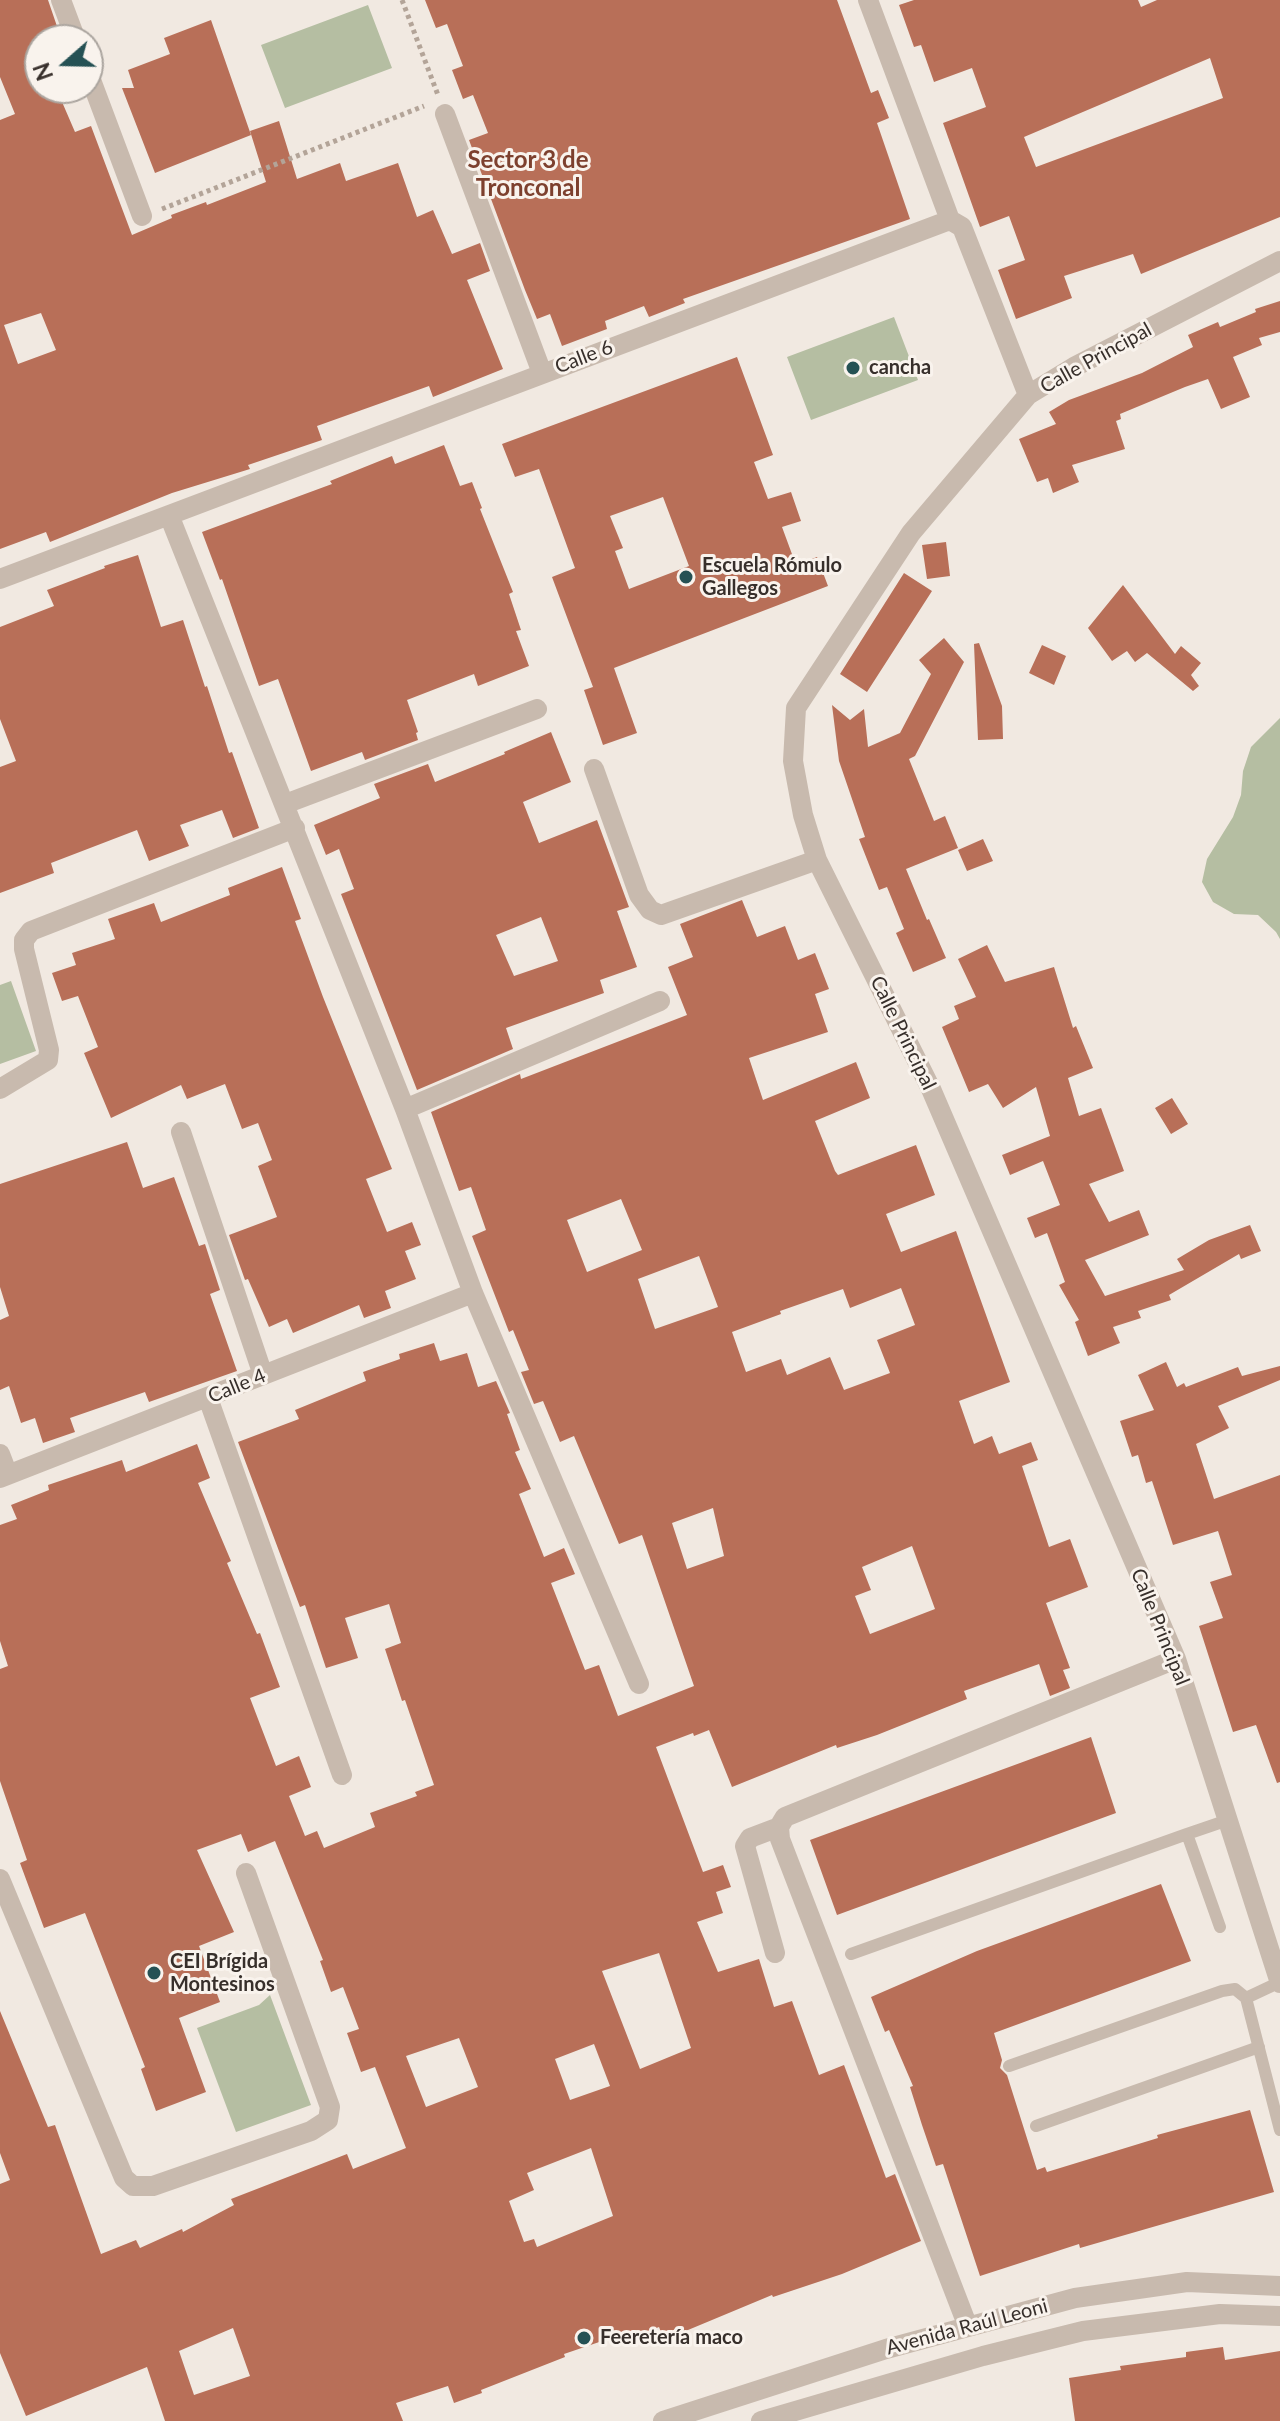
<!DOCTYPE html>
<html>
<head>
<meta charset="utf-8">
<style>
	body { margin:0 }
	#map { position:relative; width:1280px; height:2421px; overflow:hidden; background:#f1e9e1; font-family:Lato,sans-serif }
	canvas { display:block }
	.north { position:absolute; left:24px; top:24px; width:80px; height:80px; box-sizing:border-box; background:#f9f3ed; border:2px solid #aba59f; border-radius:50%; rotate:250deg; font-size:22px; font-weight:700; line-height:32px; text-align:center; color:#372f2b }
	.north::after { content:''; display:block; margin:auto; width:28px; height:36px; background:#255154; clip-path:polygon(50% 0,100% 100%,50% 72%,0 100%) }
</style>
</head>
<body>
<div id="map">
<canvas width="1280" height="2421"></canvas>
<div class="north">N</div>
</div>
<script>
const ctx = document.querySelector('canvas').getContext('2d');
ctx.lineJoin = 'round';
function fill(path, color) { ctx.fillStyle = color; ctx.fill(path, 'evenodd'); }
const shape = rows => new Path2D(rows.map(r => 'M' + r).join(''));
function stroke(path, color, width, dash) { ctx.strokeStyle = color; ctx.lineWidth = width; ctx.lineCap = dash ? 'butt' : 'round'; ctx.setLineDash(dash || []); ctx.stroke(path); }
function drawText(font, color, halo, rows, align = 'center') {
  ctx.font = font + ' Lato,sans-serif'; ctx.lineWidth = 6; ctx.setLineDash([]); ctx.textBaseline = 'middle'; ctx.strokeStyle = halo; ctx.fillStyle = color; for (const [text, x, y, turn = 0] of rows) {
    ctx.save(); ctx.translate(x, y); ctx.rotate((+turn || 0) * Math.PI / 180); ctx.textAlign = isNaN(turn) ? turn : align; if (halo) ctx.strokeText(text, 0, 0); ctx.fillText(text, 0, 0); ctx.restore();
  }
}
const green = shape([
	[368,5,392,68,285,108,261,45],
	[894,317,918,380,811,420,787,357],
	[1280,718,1280,939,1276,932,1258,915,1234,914,1213,902,1202,882,1207,859,1233,817,1241,795,1243,771,1251,747],
	[11,981,36,1051,0,1064,0,985],
	[270,1995,311,2105,236,2132,197,2028,259,2005]
]);
const building = shape([
	[0,0,48,0,61,38,40,40,40,88,56,88,75,132,91,126,132,235,172,218,171,215,206,202,207,205,266,182,250,131,279,121,297,179,340,163,346,181,398,163,417,217,433,210,452,254,480,243,490,271,467,280,503,369,433,397,429,386,317,426,322,440,248,465,250,469,172,493,50,542,46,532,0,549,0,120,15,114,0,77],
	[41,313,56,350,18,364,4,325],
	[425,0,837,0,871,93,878,90,889,118,877,123,910,219,683,299,685,303,649,317,644,306,605,321,607,329,562,346,550,314,537,319,525,290,469,140,488,133,473,95,463,99,452,70,463,66,447,24,436,28],
	[914,0,1138,0,1141,7,1157,0,1280,0,1280,217,1141,274,1133,254,1064,276,1072,298,1016,319,998,270,1025,260,1009,216,980,227,943,123,986,107,972,68,934,82,921,45,914,47,899,5],
	[1210,58,1223,98,1036,167,1024,137],
	[211,20,251,135,155,173,122,88,134,88,128,70,170,54,164,38],
	[1280,301,1280,332,1259,338,1262,345,1233,357,1250,397,1221,409,1208,379,1185,387,1120,414,1121,419,1116,421,1125,449,1072,465,1079,482,1053,493,1048,478,1037,482,1019,439,1056,424,1049,412,1069,400,1142,373,1193,347,1188,335,1218,322,1220,327,1256,312,1255,309],
	[737,357,773,455,754,462,768,499,791,492,801,521,782,527,796,565,817,557,828,586,614,668,637,733,603,745,584,690,593,687,552,577,575,568,539,469,515,477,502,444],
	[663,497,689,566,629,589,615,551,623,548,610,516],
	[444,445,460,486,472,482,482,508,480,509,513,592,509,594,521,630,516,631,529,666,478,686,474,674,407,700,418,732,416,733,418,740,365,760,362,752,311,771,278,679,259,686,222,579,220,580,202,532,332,484,330,481,392,456,395,464],
	[946,542,950,576,927,579,922,545],
	[138,555,161,627,183,620,205,687,207,686,229,753,232,752,259,828,233,838,222,810,180,825,189,846,149,861,137,830,51,863,54,873,0,893,0,767,16,761,0,719,0,627,54,606,47,590,105,568,104,566],
	[904,573,932,591,867,692,840,674],
	[1123,585,1175,654,1181,646,1201,663,1191,675,1199,686,1193,691,1147,653,1135,662,1127,651,1112,661,1088,628],
	[944,638,964,662,915,756,909,759,934,821,945,816,958,848,906,869,927,920,929,919,946,958,913,972,896,933,904,929,887,887,879,890,859,839,865,837,839,761,832,705,850,720,864,709,868,747,900,733,931,674,919,660],
	[979,643,1002,706,1003,739,978,740,974,644],
	[1042,645,1066,656,1054,685,1029,673],
	[551,732,571,782,523,802,539,843,597,820,629,907,617,911,637,967,600,980,604,993,506,1028,513,1049,417,1090,341,894,354,889,339,849,326,855,314,825,380,798,374,784,428,764,435,782,505,754,504,752],
	[541,917,558,961,514,976,496,935],
	[983,839,993,861,967,871,958,850],
	[282,867,301,919,295,921,323,997,392,1169,366,1179,387,1232,412,1222,421,1245,405,1251,416,1279,385,1291,391,1308,364,1318,359,1305,293,1333,287,1319,269,1327,248,1279,245,1280,229,1235,277,1217,258,1166,272,1160,258,1123,242,1129,225,1084,187,1099,181,1085,111,1118,84,1053,98,1047,78,996,62,1001,52,973,76,965,72,953,115,939,108,919,154,903,161,922,230,895,228,888],
	[742,900,757,937,785,926,798,960,815,953,829,989,815,994,828,1032,749,1058,763,1100,856,1062,870,1098,815,1121,835,1171,838,1175,916,1145,935,1195,886,1214,901,1252,956,1231,1010,1382,959,1401,974,1444,992,1436,999,1454,1031,1442,1038,1460,1022,1466,1049,1547,1070,1539,1088,1587,1046,1603,1070,1668,1063,1670,1070,1688,1050,1696,1039,1664,964,1691,967,1699,877,1735,837,1748,836,1745,732,1787,709,1730,694,1736,693,1733,656,1747,703,1872,723,1865,731,1887,716,1892,723,1913,697,1922,718,1972,759,1959,774,2007,792,2001,819,2075,844,2065,886,2178,895,2174,921,2241,842,2274,773,2297,772,2295,664,2340,659,2327,614,2345,611,2338,564,2354,565,2357,481,2390,482,2393,454,2403,448,2386,396,2403,403,2421,165,2421,147,2367,26,2416,0,2353,0,2184,10,2180,0,2153,0,2011,48,2127,55,2125,101,2254,136,2240,140,2248,182,2229,183,2232,234,2205,231,2199,347,2154,353,2169,406,2148,375,2067,361,2072,347,2033,359,2029,343,1987,331,1992,320,1961,323,1960,275,1841,248,1852,241,1834,197,1850,234,1932,199,1946,220,2002,179,2018,206,2092,156,2111,141,2069,145,2067,85,1913,44,1928,20,1863,27,1860,0,1781,0,1669,8,1666,0,1641,0,1525,17,1519,11,1505,49,1490,48,1485,122,1460,126,1472,197,1444,210,1478,198,1483,231,1561,227,1563,257,1634,260,1633,280,1687,250,1698,276,1766,299,1756,311,1787,289,1796,305,1836,317,1831,324,1848,375,1827,370,1813,417,1796,415,1792,434,1785,405,1700,402,1701,385,1649,401,1643,389,1604,345,1618,358,1658,326,1668,305,1605,300,1607,238,1442,299,1419,295,1410,366,1381,363,1372,400,1359,399,1354,434,1343,440,1361,467,1353,478,1387,496,1381,510,1413,507,1414,520,1450,515,1452,531,1489,519,1494,544,1557,564,1548,575,1574,551,1583,585,1670,599,1665,618,1716,694,1686,642,1535,619,1544,574,1436,560,1442,543,1401,534,1404,521,1372,529,1370,513,1330,509,1332,472,1236,486,1230,471,1187,459,1191,431,1112,520,1074,521,1079,687,1015,668,967,693,957,680,924],
	[621,1199,642,1250,587,1272,567,1220],
	[699,1256,718,1307,655,1329,638,1279],
	[901,1288,915,1325,877,1340,890,1373,844,1390,830,1357,787,1375,781,1359,746,1372,732,1332,781,1314,780,1311,843,1289,850,1308],
	[713,1508,724,1556,687,1569,672,1523],
	[912,1546,935,1609,870,1634,855,1596,871,1590,862,1567],
	[659,1953,691,2048,640,2069,602,1971],
	[459,2038,478,2087,426,2107,406,2056],
	[594,2044,610,2086,570,2100,555,2059],
	[591,2148,613,2216,537,2247,534,2239,524,2242,509,2201,534,2190,527,2173],
	[233,2328,250,2376,194,2395,179,2351],
	[987,945,1005,982,1054,967,1073,1028,1076,1026,1093,1068,1068,1078,1079,1116,1101,1108,1124,1171,1089,1184,1109,1222,1139,1210,1149,1235,1085,1260,1105,1296,1184,1270,1177,1259,1209,1240,1250,1225,1261,1251,1241,1259,1239,1254,1169,1295,1171,1300,1138,1311,1141,1318,1113,1327,1120,1343,1088,1356,1075,1322,1079,1320,1059,1285,1065,1282,1047,1233,1035,1238,1027,1218,1060,1205,1043,1161,1010,1175,1002,1155,1050,1136,1036,1087,1003,1108,988,1084,969,1092,942,1027,959,1019,954,1006,976,997,958,959],
	[1172,1098,1188,1124,1171,1134,1155,1108],
	[127,1142,143,1188,174,1177,199,1246,205,1244,220,1290,210,1294,237,1371,149,1402,145,1392,70,1418,75,1432,43,1443,35,1418,21,1423,9,1386,0,1390,0,1320,9,1316,0,1287,0,1184],
	[1166,1362,1177,1387,1184,1383,1186,1387,1238,1367,1242,1376,1280,1366,1280,1380,1218,1406,1229,1428,1196,1444,1214,1499,1280,1475,1280,1782,1277,1783,1256,1725,1233,1732,1199,1626,1223,1618,1210,1582,1232,1575,1218,1531,1173,1545,1152,1481,1146,1483,1138,1455,1132,1457,1120,1421,1154,1410,1138,1375],
	[1091,1737,1116,1813,837,1915,810,1840],
	[1161,1884,1191,1961,994,2033,1002,2060,1000,2068,1007,2075,1037,2170,1045,2167,1047,2172,1158,2138,1157,2135,1250,2110,1274,2192,1080,2248,1079,2244,980,2276,943,2164,936,2166,922,2125,910,2087,913,2086,889,2030,885,2032,871,1997,977,1951],
	[1223,2347,1225,2360,1280,2351,1280,2421,1075,2421,1069,2378,1121,2370,1120,2366,1186,2357,1186,2352]
]);
const path = shape([
	[402,0,438,95],
	[162,209,424,106]
]);
const lane = shape([
	[1187,1834,1228,1820],
	[851,1954,1187,1834,1220,1927],
	[1246,1998,1280,1982],
	[1009,2066,1222,1991,1235,1989,1246,1998,1280,2130],
	[1036,2126,1259,2047]
]);
const street = shape([
	[61,0,76,40],
	[88,72,142,216],
	[445,114,542,373],
	[950,220,962,227,1028,395],
	[1280,261,1074,367,1028,395,911,533,796,708,793,761,803,815,817,860,931,1089,1176,1659,1280,1983],
	[169,515,405,1109,473,1293,639,1684],
	[0,579,950,220,868,0],
	[594,769,639,895,650,910,661,915,817,860],
	[285,804,537,709],
	[0,1089,48,1060,49,1050,24,949,24,940,31,931,295,828],
	[405,1109,660,1001],
	[181,1132,263,1375],
	[208,1398,342,1775],
	[0,1454,8,1475],
	[0,1478,473,1293],
	[0,1879,124,2178,133,2186,153,2186,311,2131,328,2120,330,2107,246,1873],
	[775,1953,745,1846,750,1838,779,1827],
	[968,2327,780,1839,779,1827,785,1817,1176,1659],
	[663,2421,886,2349,1075,2298,1187,2282,1280,2286],
	[761,2421,983,2356,1083,2331,1220,2314,1280,2316]
]);
const markers = [
	[853,368,8,"#255154"],
	[686,577,8,"#255154"],
	[154,1973,8,"#255154"],
	[584,2338,8,"#255154"]
];
const streetNames = [
	["Calle 6",584,357,-21],
	["Calle Principal",1096,358,-29],
	["Calle Principal",903,1033,64],
	["Calle 4",237,1386,-22],
	["Calle Principal",1160,1627,68],
	["Avenida Raúl Leoni",967,2327,-15]
];
const poiNames = [
	["cancha",869,368],
	["Escuela Rómulo",702,566],
	["Gallegos",702,589],
	["CEI Brígida",170,1962],
	["Montesinos",170,1985],
	["Feeretería maco",600,2338]
];
const quarterNames = [
	["Sector 3 de",528,160],
	["Tronconal",528,188]
];
fill(green, '#b5bea2');
fill(building, '#b86f58');
stroke(path, '#b3a498', 5, [4, 4]);
stroke(lane, '#c8baae', 12);
stroke(street, '#c8baae', 20);
for (const [x, y, r, color] of markers) { const dot = new Path2D(); dot.arc(x, y, r, 0, 2 * Math.PI); ctx.fillStyle = color; ctx.fill(dot); stroke(dot, '#f9f3ed', 3); }
drawText('20px', '#372f2b', '#f9f3ed', streetNames);
drawText('bold 20px', '#372f2b', '#f9f3ed', poiNames, 'left');
drawText('bold 24px', '#7d402e', '#f9f3ed', quarterNames);
</script>
</body>
</html>
